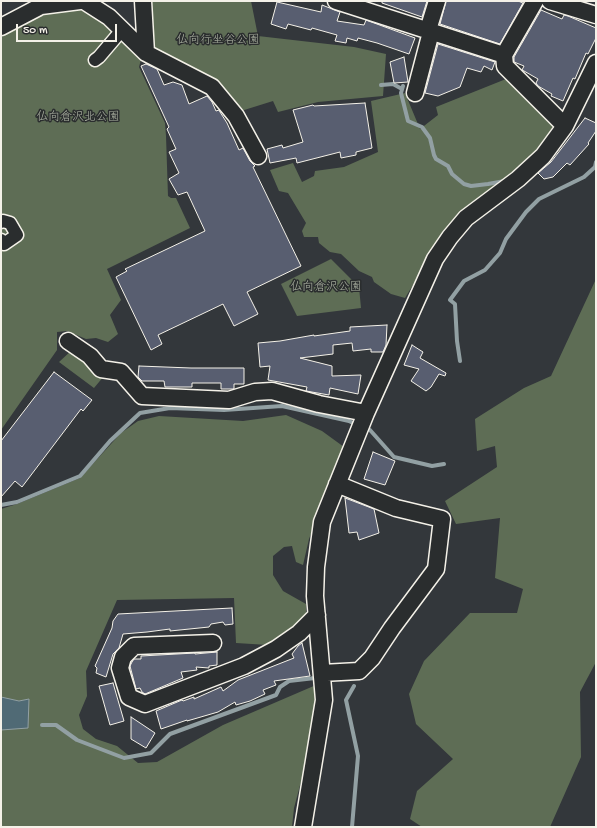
<!DOCTYPE html>
<html>
<head>
<meta charset="utf-8">
<style>
	body { margin:0 }
	#map { position:relative; width:597px; height:828px; overflow:hidden; background:#33373b; font-family:"Gochi Hand",sans-serif }
	canvas { display:block }
	.frame { position:absolute; inset:0; border:2px solid #f4f1e8; pointer-events:none }
	.scale { position:absolute; left:16px; top:24px; width:101px; height:18px; box-sizing:border-box; border:2px solid #f4f1e8; border-top:0; padding-left:5px; font-size:12px; line-height:14px; white-space:nowrap; color:#f4f1e8; -webkit-text-stroke:3px #2a2d2e; paint-order:stroke }
</style>
</head>
<body>
<div id="map">
<canvas width="597" height="828"></canvas>
<div class="frame"></div>
<div class="scale">50 m</div>
</div>
<script>
const ctx = document.querySelector('canvas').getContext('2d');
ctx.lineJoin = 'round';
function fill(path, color) { ctx.fillStyle = color; ctx.fill(path, 'evenodd'); }
const shape = rows => new Path2D(rows.map(r => 'M' + r).join(''));
function stroke(path, color, width, dash) { ctx.strokeStyle = color; ctx.lineWidth = width; ctx.lineCap = dash ? 'butt' : 'round'; ctx.setLineDash(dash || []); ctx.stroke(path); }
function drawText(font, color, halo, rows, align = 'center') {
  ctx.font = font + ' "Gochi Hand","Klee One",sans-serif'; ctx.lineWidth = 3; ctx.setLineDash([]); ctx.textBaseline = 'middle'; ctx.strokeStyle = halo; ctx.fillStyle = color; for (const [text, x, y, turn = 0] of rows) {
    ctx.save(); ctx.translate(x, y); ctx.rotate((+turn || 0) * Math.PI / 180); ctx.textAlign = isNaN(turn) ? turn : align; if (halo) ctx.strokeText(text, 0, 0); ctx.fillText(text, 0, 0); ctx.restore();
  }
}
const green = shape([
	[152,1,251,1,258,36,354,47,386,54,383,96,318,102,278,112,273,101,241,111,161,59,154,46],
	[80,9,102,21,142,56,139,67,165,123,166,136,168,196,171,198,176,198,190,228,107,269,121,300,110,315,118,334,108,342,96,338,86,339,67,331,57,332,57,350,1,430,1,250,4,249,1,245,1,34,26,19,59,11],
	[506,79,557,125,527,163,477,200,450,224,405,298,391,294,374,282,372,277,359,271,341,254,330,252,319,243,318,237,304,237,302,231,306,223,288,193,279,191,270,170,293,163,302,182,314,176,315,171,344,167,378,152,371,101,405,93,420,129,438,115,436,107],
	[331,259,359,287,361,308,297,316,281,284],
	[596,279,596,662,580,692,581,757,550,827,422,827,410,819,417,791,453,759,416,724,409,694,424,661,470,613,517,613,523,589,495,578,500,518,456,524,445,501,497,467,495,446,477,451,475,419,524,388,551,376],
	[72,350,104,376,94,388,59,362],
	[286,415,322,431,344,447,309,539,303,565,296,562,292,546,284,547,273,556,273,575,283,591,306,604,306,618,268,645,236,643,234,598,117,600,86,671,87,696,79,715,83,729,96,739,117,746,138,763,157,762,223,725,316,685,316,712,311,744,294,808,292,827,1,827,1,509,17,504,80,478,121,433,138,421,159,416,243,421]
]);
const water = shape([
	[1,697,19,701,29,699,28,728,1,730,1,697]
]);
const stream = shape([
	[381,85,393,84,402,89],
	[403,86,401,93,408,121,422,127,430,138,434,155,436,159,448,166,452,174,464,184,471,186,488,184,505,181],
	[460,361,457,341,455,304,450,300,464,281,485,270,500,253,506,239,526,212,539,199,584,177,595,167,596,162],
	[364,427,370,430,394,457,432,466,444,464],
	[1,505,17,502,80,476,110,441,140,413,170,408,224,410,282,406,349,421,357,425],
	[42,725,56,725,77,740,124,758,151,753,170,734,276,695,280,687,289,681,315,678],
	[352,827,358,756,346,700,354,686]
]);
const building = shape([
	[382,1,427,1,422,17,382,3,382,1],
	[446,1,518,1,523,3,500,44,440,24,446,1],
	[277,2,321,12,322,5,340,12,337,21,364,25,366,20,415,38,409,54,377,43,358,38,357,41,347,38,346,43,335,41,337,35,312,28,311,30,288,24,286,29,271,24,277,2],
	[541,10,562,19,564,15,568,16,596,28,596,38,588,54,586,53,575,79,573,78,563,101,551,96,552,94,538,86,536,83,538,79,524,71,522,70,524,66,514,62,514,57,541,10],
	[438,44,495,62,492,70,484,66,481,72,467,68,460,87,438,96,425,93,438,44],
	[404,57,408,82,394,83,390,62,404,57],
	[146,64,157,69,164,85,173,82,182,85,189,104,207,96,212,102,216,111,219,110,220,112,227,123,239,150,243,148,250,161,255,166,253,167,301,266,247,292,258,314,234,326,223,304,158,335,162,344,151,350,116,277,127,271,125,269,205,231,187,192,178,195,169,179,179,173,169,152,176,149,167,129,169,127,141,66,146,64],
	[365,103,372,148,356,152,356,155,341,158,340,152,297,163,296,158,270,163,267,149,282,145,283,148,303,142,293,110,313,105,314,106,365,103],
	[585,118,596,123,596,131,588,143,589,144,570,165,567,163,553,177,544,179,538,173,551,162,585,118],
	[387,325,386,345,383,352,371,352,371,349,353,351,352,343,333,345,333,354,300,358,332,366,332,376,361,375,358,394,330,388,329,395,306,391,307,387,268,380,270,366,260,367,258,343,280,341,314,335,314,336,350,331,350,327,387,325],
	[412,345,423,352,420,358,446,373,445,376,439,374,431,387,426,391,411,381,419,369,404,365,412,345],
	[139,366,191,368,244,368,244,384,234,384,234,389,221,389,221,383,192,383,192,387,165,387,164,381,142,381,138,377,139,366],
	[54,372,92,400,83,411,81,409,22,487,15,481,1,497,1,441,54,372],
	[373,452,395,461,385,485,364,479,373,452],
	[345,498,374,509,379,533,359,540,357,532,349,533,345,498],
	[232,608,233,624,225,625,223,622,211,624,209,627,170,631,170,629,147,632,123,634,119,648,113,654,106,677,96,673,97,668,95,666,112,628,113,621,118,614,232,608],
	[302,643,310,676,274,681,276,685,263,690,265,694,250,701,236,705,235,702,218,712,187,721,187,720,161,729,156,711,182,700,183,701,194,697,194,699,221,687,223,691,238,680,294,658,292,654,298,646,302,643],
	[217,652,217,665,209,666,209,668,196,667,197,670,181,672,183,678,145,694,142,692,140,688,136,689,130,666,132,662,134,659,141,659,141,656,195,653,195,654,217,652],
	[113,683,124,721,110,725,99,686,113,683],
	[131,717,155,733,146,748,131,739,131,717]
]);
const pedestrian = shape([
	[95,60,99,57,122,30],
	[1,222,3,221,10,223,17,235,4,244,1,240]
]);
const minor = shape([
	[84,1,109,17,146,53,212,87,236,116,258,156],
	[143,1,146,53],
	[336,1,504,55,535,1],
	[550,1,596,15],
	[1,27,41,6,80,1],
	[428,30,437,1],
	[504,55,505,66,565,126],
	[415,93,431,32],
	[68,341,90,356,101,369,121,372,142,396,229,400,255,392,272,391,319,404,366,413],
	[213,643,134,646,123,657,120,668,129,697,145,704,244,666,276,649,299,633,317,615],
	[322,673,359,671,372,658,392,628,436,569,442,519,396,508,337,484],
	[303,827,324,700,315,596,316,567,322,522,366,413,435,259,450,237,466,218,518,179,543,156,565,126,596,63]
]);
const parkNames = [
	["仏向行坐谷公園",218,41],
	["仏向倉沢北公園",78,118],
	["仏向倉沢公園",326,288]
];
fill(green, '#5e6d55');
fill(water, '#506a75');
stroke(water, '#92a0a3', 1);
stroke(stream, '#92a0a3', 4);
fill(building, '#585e70');
stroke(building, '#f4f1e8', 1);
stroke(pedestrian, '#f4f1e8', 15);
stroke(minor, '#f4f1e8', 19);
stroke(pedestrian, '#2a2d2e', 12);
stroke(minor, '#2a2d2e', 16);
drawText('12px', '#b0b6a6', '#2a2d2e', parkNames);
</script>
</body>
</html>
